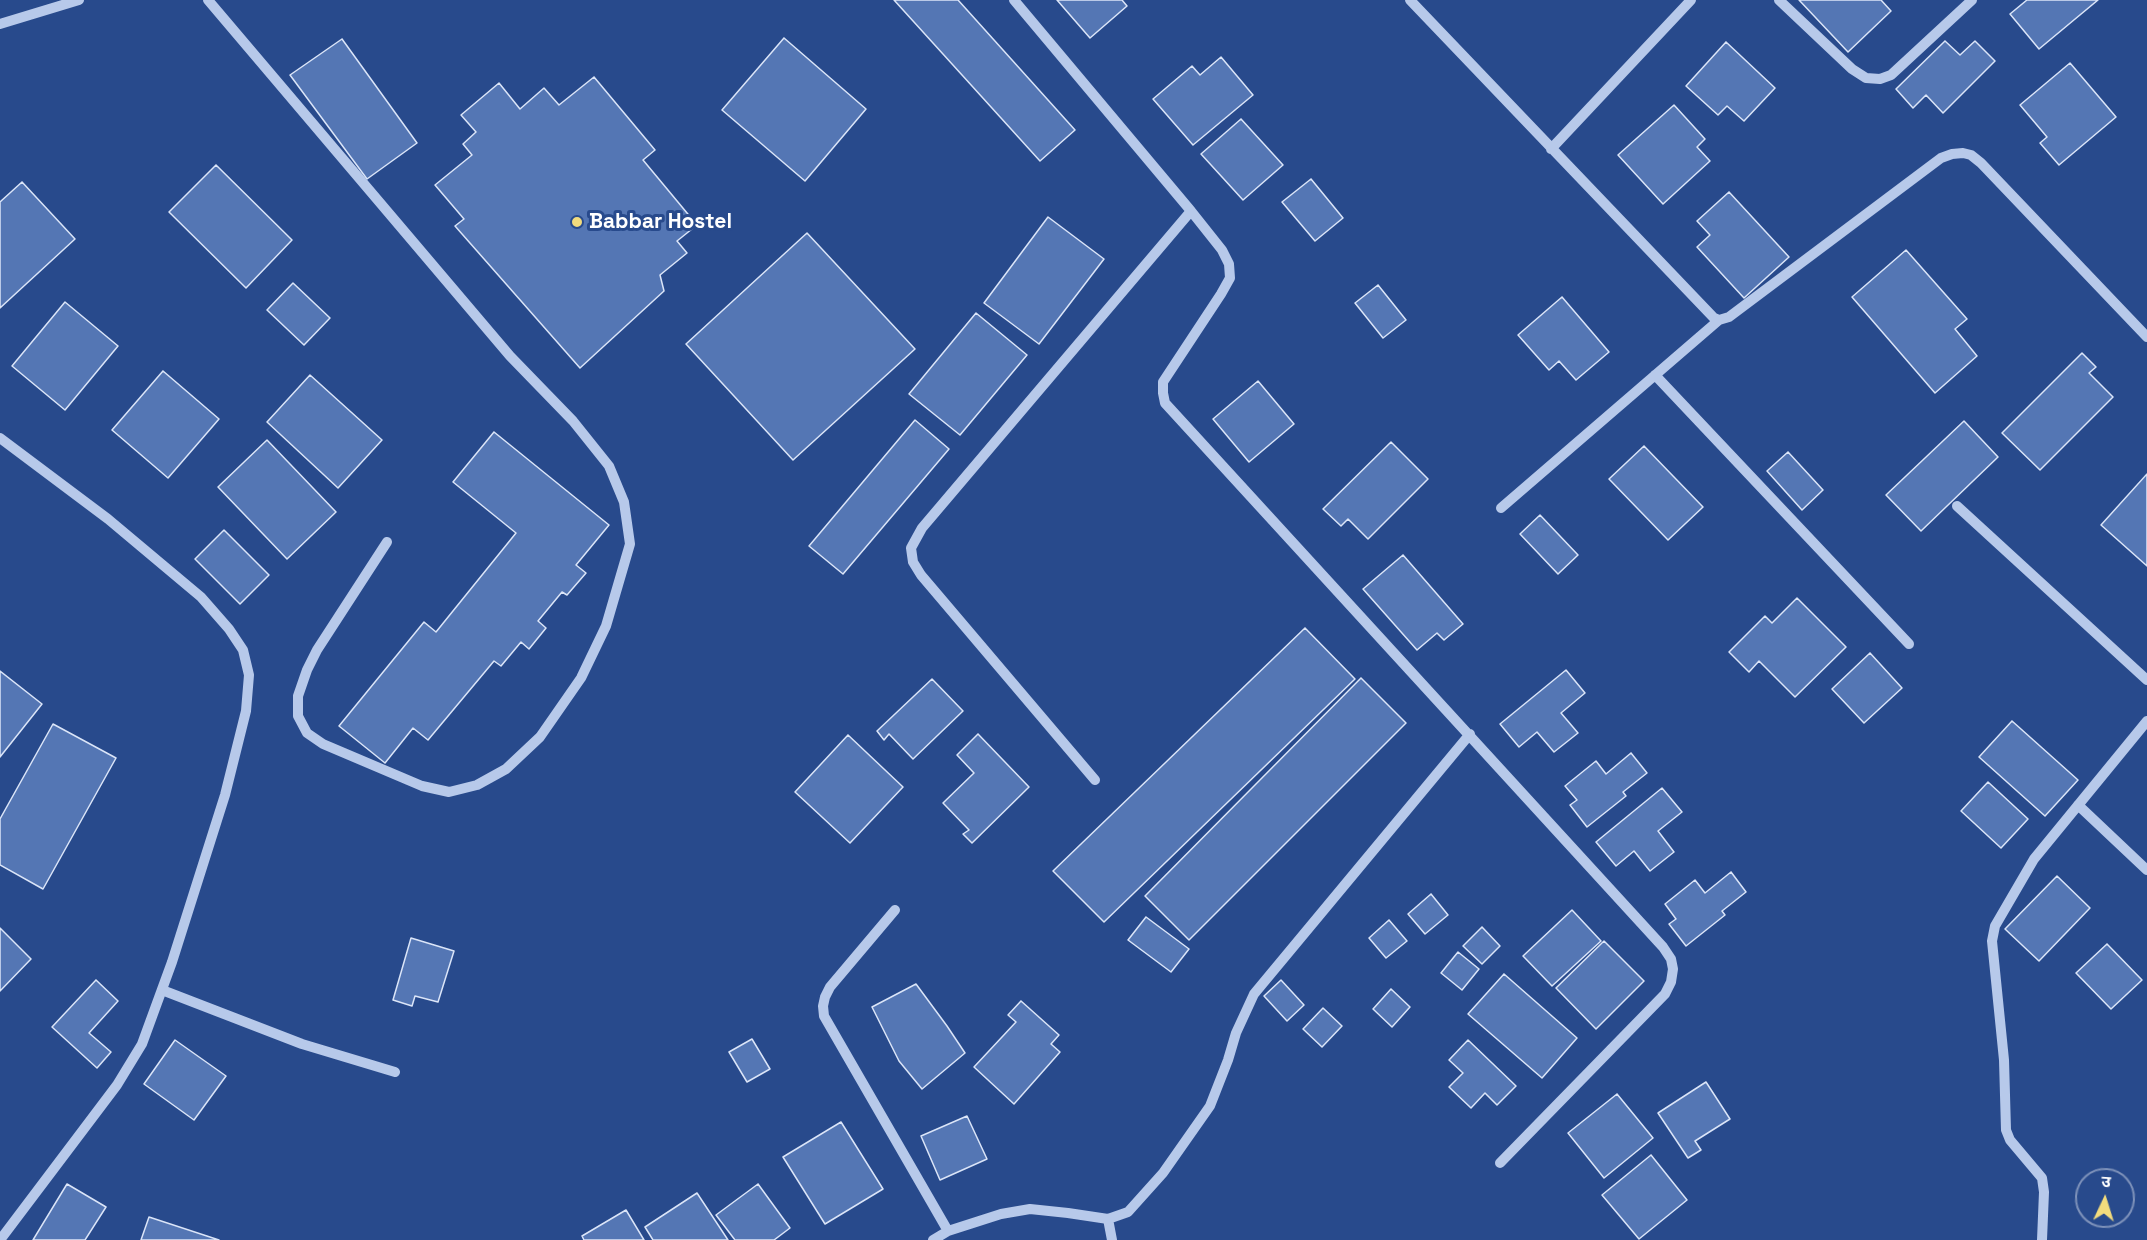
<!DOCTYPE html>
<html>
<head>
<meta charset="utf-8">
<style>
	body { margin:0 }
	#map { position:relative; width:2147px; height:1240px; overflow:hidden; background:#284a8c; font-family:"Space Grotesk","Noto Sans Devanagari",sans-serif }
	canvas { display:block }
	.north { position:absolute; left:2075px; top:1168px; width:60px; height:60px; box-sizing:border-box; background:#284a8c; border:2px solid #7e92ba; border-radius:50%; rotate:4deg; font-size:16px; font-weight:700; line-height:24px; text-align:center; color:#fff }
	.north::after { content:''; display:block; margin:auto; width:21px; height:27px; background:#f2db7d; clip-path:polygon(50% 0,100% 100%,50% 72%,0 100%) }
</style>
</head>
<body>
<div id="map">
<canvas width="2147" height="1240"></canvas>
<div class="north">उ</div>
</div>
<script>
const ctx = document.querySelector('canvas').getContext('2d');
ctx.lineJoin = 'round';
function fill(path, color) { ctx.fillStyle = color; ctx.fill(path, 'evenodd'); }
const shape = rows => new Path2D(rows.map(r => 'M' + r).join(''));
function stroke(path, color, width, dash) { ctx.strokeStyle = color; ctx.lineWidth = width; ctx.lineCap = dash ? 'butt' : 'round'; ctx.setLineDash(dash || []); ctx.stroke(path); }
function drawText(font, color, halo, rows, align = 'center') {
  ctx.font = font + ' "Space Grotesk",sans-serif'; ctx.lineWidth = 6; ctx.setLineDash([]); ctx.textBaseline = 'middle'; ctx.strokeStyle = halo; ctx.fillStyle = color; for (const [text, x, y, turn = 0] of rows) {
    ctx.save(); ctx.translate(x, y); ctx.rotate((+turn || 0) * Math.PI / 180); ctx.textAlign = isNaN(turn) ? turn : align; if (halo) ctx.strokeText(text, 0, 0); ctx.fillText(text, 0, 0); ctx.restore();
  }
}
const building = shape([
	[894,0,958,0,1075,130,1040,161,894,0],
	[1057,0,1122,0,1127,6,1090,38,1057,0],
	[1799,0,1881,0,1891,11,1848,52,1799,0],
	[2027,0,2098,0,2039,49,2010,14,2027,0],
	[784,38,866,109,805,181,722,110,784,38],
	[342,39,417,143,367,179,290,75,342,39],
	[1945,41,1960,55,1975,41,1995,61,1943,113,1926,95,1913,108,1896,89,1945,41],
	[1726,42,1775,88,1744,121,1727,106,1718,115,1686,86,1726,42],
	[1221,57,1253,95,1193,145,1153,99,1192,66,1200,75,1221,57],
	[2070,63,2116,117,2059,165,2040,143,2047,137,2020,105,2070,63],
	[594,77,655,150,643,160,697,225,677,241,687,253,660,275,664,291,580,368,455,226,464,219,435,185,472,155,463,144,476,132,461,115,499,83,520,109,544,88,559,105,594,77],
	[1674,105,1705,139,1697,147,1710,161,1663,204,1618,155,1674,105],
	[1241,119,1283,165,1243,200,1201,154,1241,119],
	[216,165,292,240,246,288,169,212,216,165],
	[1311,179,1343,218,1315,241,1282,202,1311,179],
	[22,182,75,239,0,308,0,202,22,182],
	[1729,192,1789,257,1744,298,1697,247,1710,235,1697,221,1729,192],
	[1048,217,1104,259,1039,344,984,303,1048,217],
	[807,233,915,349,793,460,686,344,807,233],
	[1906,250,1967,319,1955,329,1977,356,1935,393,1852,297,1906,250],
	[293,283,330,318,304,345,267,310,293,283],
	[1378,285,1406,320,1383,338,1355,303,1378,285],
	[1562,297,1609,352,1576,380,1559,361,1549,370,1518,335,1562,297],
	[65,302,118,346,65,410,12,366,65,302],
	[976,313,1027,355,960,435,909,394,976,313],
	[2082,353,2096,367,2089,373,2113,397,2040,470,2002,433,2082,353],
	[163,371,219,419,168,478,112,430,163,371],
	[310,375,382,440,338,488,267,422,310,375],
	[1258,381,1294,424,1249,462,1213,419,1258,381],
	[915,420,949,449,843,574,809,546,915,420],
	[1964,421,1998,457,1921,531,1886,495,1964,421],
	[494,432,609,525,576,565,586,573,567,595,562,592,538,621,546,628,529,649,521,642,501,666,494,661,428,740,413,728,385,763,339,726,424,622,436,632,516,533,453,482,494,432],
	[267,440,336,512,287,559,218,487,267,440],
	[1391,442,1428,479,1368,539,1348,519,1341,526,1323,509,1391,442],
	[1644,446,1703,507,1668,540,1609,479,1644,446],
	[1788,452,1823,490,1802,510,1767,471,1788,452],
	[2147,474,2147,566,2101,525,2147,474],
	[1540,515,1578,555,1558,574,1520,534,1540,515],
	[224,530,269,575,240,604,195,559,224,530],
	[1403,555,1463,624,1444,640,1437,633,1417,650,1363,589,1403,555],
	[1797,598,1846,647,1795,697,1759,661,1749,672,1729,652,1765,616,1772,623,1797,598],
	[1305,628,1355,679,1104,922,1053,871,1305,628],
	[1870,653,1902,688,1864,723,1832,689,1870,653],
	[1566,670,1585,693,1561,713,1578,733,1554,752,1537,732,1519,747,1500,724,1566,670],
	[0,671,42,704,0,757,0,671],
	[1361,678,1406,723,1189,940,1145,896,1361,678],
	[932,679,963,711,913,759,889,734,884,740,877,731,932,679],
	[2012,721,2078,780,2045,816,1979,757,2012,721],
	[53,724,116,758,43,889,0,865,0,819,53,724],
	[978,734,1029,787,972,843,963,834,969,830,943,803,974,773,957,755,978,734],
	[848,735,903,787,850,843,795,792,848,735],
	[1631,753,1647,773,1623,792,1626,796,1587,827,1570,805,1577,800,1565,786,1596,761,1606,774,1631,753],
	[1988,782,2028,819,2001,848,1961,811,1988,782],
	[1662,788,1682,812,1658,831,1674,852,1650,871,1634,851,1616,866,1596,842,1662,788],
	[1731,872,1746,892,1722,911,1725,915,1686,946,1669,924,1676,919,1665,904,1695,880,1705,893,1731,872],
	[2057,876,2090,908,2039,961,2005,929,2057,876],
	[1431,894,1448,915,1425,934,1408,914,1431,894],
	[1572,910,1601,941,1552,986,1523,956,1572,910],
	[1146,917,1189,949,1171,972,1128,940,1146,917],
	[1389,920,1407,941,1386,958,1369,938,1389,920],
	[1482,927,1500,946,1482,964,1463,946,1482,927],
	[0,928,31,959,0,991,0,928],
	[411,938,454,951,438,1002,415,996,412,1006,393,1000,411,938],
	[1604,941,1644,981,1596,1029,1556,988,1604,941],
	[2107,944,2142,980,2111,1009,2076,973,2107,944],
	[1458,952,1479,969,1462,990,1441,973,1458,952],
	[1504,974,1577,1038,1542,1078,1468,1014,1504,974],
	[96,980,118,1001,89,1033,111,1052,97,1068,52,1027,96,980],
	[1281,980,1304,1005,1287,1021,1264,996,1281,980],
	[916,984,947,1026,965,1053,922,1089,899,1061,872,1007,916,984],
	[1391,989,1410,1007,1392,1027,1373,1009,1391,989],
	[1021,1001,1059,1035,1051,1044,1060,1052,1014,1104,974,1067,1016,1022,1008,1015,1021,1001],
	[1323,1008,1342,1026,1322,1047,1303,1029,1323,1008],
	[752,1039,770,1069,747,1082,729,1052,752,1039],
	[175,1040,226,1076,194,1120,144,1084,175,1040],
	[1468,1040,1516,1086,1497,1105,1485,1093,1471,1108,1449,1087,1463,1073,1449,1060,1468,1040],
	[1706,1082,1730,1119,1695,1141,1701,1150,1688,1158,1658,1113,1706,1082],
	[1617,1094,1653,1138,1604,1178,1568,1133,1617,1094],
	[967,1116,987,1159,940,1180,921,1136,967,1116],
	[841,1122,883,1189,825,1224,783,1157,841,1122],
	[1651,1155,1687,1200,1639,1239,1602,1195,1651,1155],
	[67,1184,106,1207,85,1240,33,1240,67,1184],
	[758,1184,790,1228,774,1240,735,1240,716,1215,758,1184],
	[697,1193,728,1240,653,1240,645,1227,697,1193],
	[626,1210,644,1240,584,1240,582,1236,626,1210],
	[149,1217,219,1240,141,1240,149,1217]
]);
const minor = shape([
	[208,0,510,356,573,421,609,466,624,502,630,544,606,626,581,678,540,737,506,769,477,785,449,792,422,786,323,744,307,733,298,716,298,696,307,670,317,650,387,542],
	[1014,0,1191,211,1222,250,1229,264,1230,278,1221,294,1163,382,1163,393,1165,403,1663,947,1671,959,1673,969,1671,982,1665,994,1500,1163],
	[1410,0,1714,318,1719,320,1729,317,1941,158,1952,154,1963,153,1971,155,1981,163,2147,337],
	[1779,0,1852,69,1866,78,1880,79,1891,75,1972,0],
	[0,24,79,0],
	[1551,149,1691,0],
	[1655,375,1909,644],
	[0,438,108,519,201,597,229,629,243,650,249,675,246,711,225,795,172,962,142,1044,117,1085,0,1240],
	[1957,506,2147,680],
	[1501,508,1719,320],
	[1095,780,921,575,913,562,911,548,922,528,1191,211],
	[2078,805,2147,870],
	[895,910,830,987,825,997,823,1006,824,1016,948,1231],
	[162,990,302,1044,395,1072],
	[1108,1219,1112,1240],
	[933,1240,948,1231,1001,1214,1030,1209,1068,1213,1108,1219,1128,1212,1163,1173,1210,1106,1228,1060,1236,1033,1254,994,1470,734],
	[2042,1240,2044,1192,2042,1178,2010,1140,2006,1130,2004,1060,1992,941,1995,926,2034,859,2147,721]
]);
const markers = [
	[577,222,6,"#f2db7d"]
];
const poiNames = [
	["Babbar Hostel",589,222]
];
fill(building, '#5476b4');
stroke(building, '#dbe5f8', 1.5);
stroke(minor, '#b7c9ea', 10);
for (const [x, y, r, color] of markers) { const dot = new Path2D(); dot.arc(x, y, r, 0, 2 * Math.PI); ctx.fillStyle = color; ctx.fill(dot); stroke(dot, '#284a8c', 2); }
drawText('bold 21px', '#fff', '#284a8c', poiNames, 'left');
</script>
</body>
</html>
